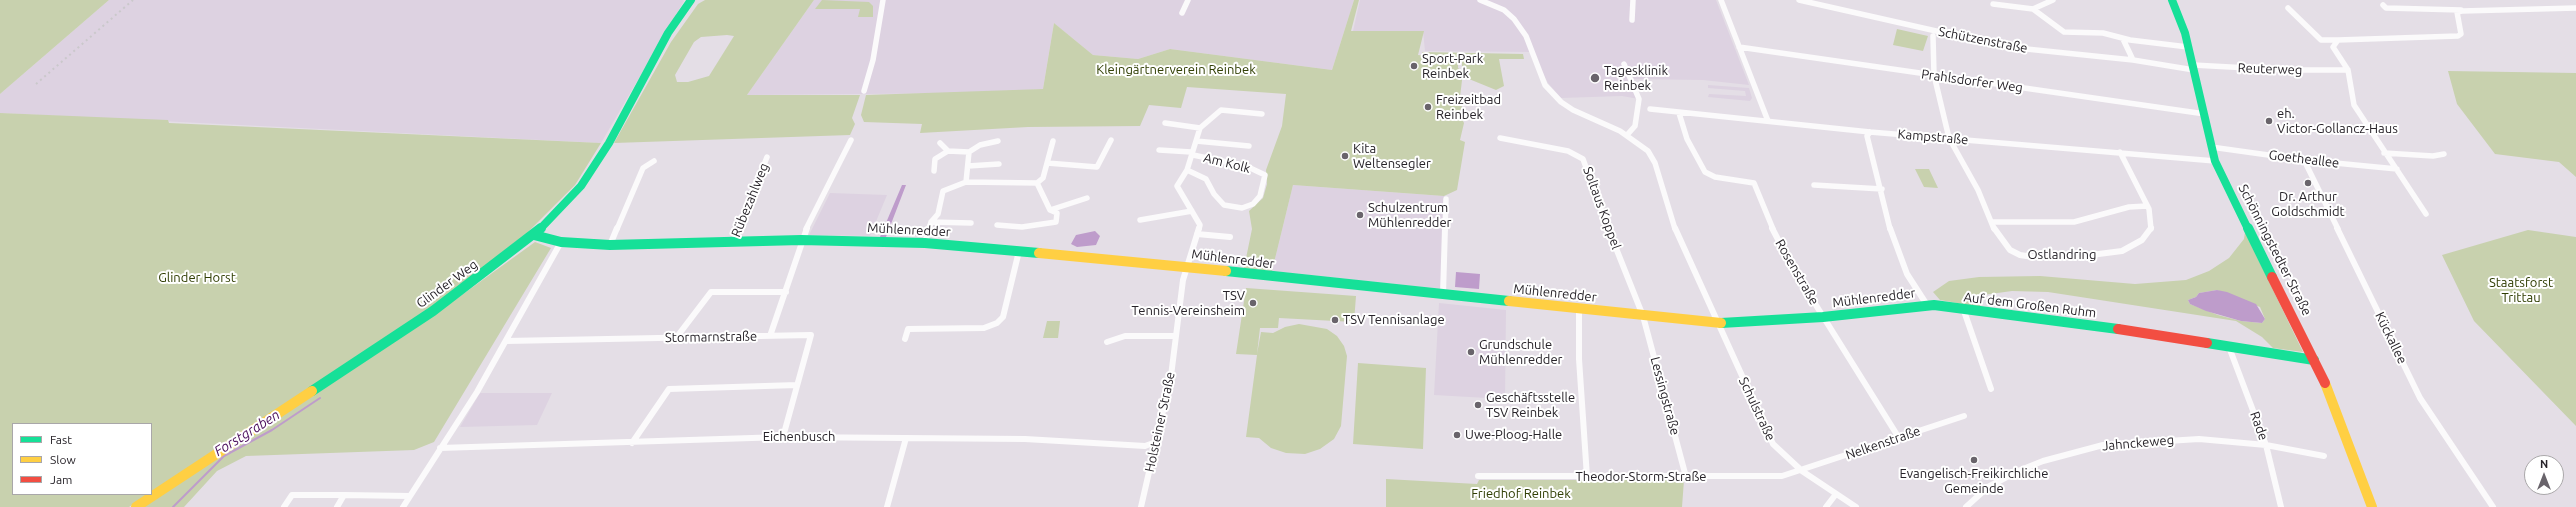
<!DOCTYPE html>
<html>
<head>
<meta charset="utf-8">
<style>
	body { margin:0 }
	#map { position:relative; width:2576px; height:507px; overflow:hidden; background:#e4dee6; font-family:Ubuntu,sans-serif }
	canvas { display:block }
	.legend { position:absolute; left:12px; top:423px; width:140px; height:72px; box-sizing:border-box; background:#fff; border:1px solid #a9a7a9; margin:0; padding:5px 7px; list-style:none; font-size:12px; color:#272329 }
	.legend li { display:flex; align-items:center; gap:8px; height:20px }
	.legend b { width:20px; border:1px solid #a9a7a9 }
	.north { position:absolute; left:2524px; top:455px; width:40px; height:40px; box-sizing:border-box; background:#fff; border:1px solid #a9a7a9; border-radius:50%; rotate:0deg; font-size:11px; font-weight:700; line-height:16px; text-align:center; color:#272329 }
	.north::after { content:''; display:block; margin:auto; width:14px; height:18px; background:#69646b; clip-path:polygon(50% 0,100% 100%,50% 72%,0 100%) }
</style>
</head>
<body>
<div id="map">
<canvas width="2576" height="507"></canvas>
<ul class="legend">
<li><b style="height:5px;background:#16e098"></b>Fast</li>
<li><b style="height:5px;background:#ffcf43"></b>Slow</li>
<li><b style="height:5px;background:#f24e42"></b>Jam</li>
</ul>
<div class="north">N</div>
</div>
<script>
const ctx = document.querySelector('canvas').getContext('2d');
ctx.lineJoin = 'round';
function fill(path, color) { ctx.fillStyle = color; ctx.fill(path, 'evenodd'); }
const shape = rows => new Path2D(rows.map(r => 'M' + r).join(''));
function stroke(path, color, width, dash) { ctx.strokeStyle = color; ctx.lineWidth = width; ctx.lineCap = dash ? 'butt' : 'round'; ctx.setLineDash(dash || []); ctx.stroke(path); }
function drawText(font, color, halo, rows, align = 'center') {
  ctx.font = font + ' Ubuntu,sans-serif'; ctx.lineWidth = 4; ctx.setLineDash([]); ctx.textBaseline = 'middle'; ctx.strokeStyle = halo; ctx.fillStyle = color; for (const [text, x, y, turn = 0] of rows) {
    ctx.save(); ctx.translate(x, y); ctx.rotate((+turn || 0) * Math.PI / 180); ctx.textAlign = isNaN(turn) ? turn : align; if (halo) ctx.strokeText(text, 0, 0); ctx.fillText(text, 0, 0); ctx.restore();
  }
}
const built = shape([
	[109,0,683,0,684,1,601,143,0,113,0,94],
	[814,0,1354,0,1332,70,1170,49,1138,59,1093,55,1054,23,1043,89,979,93,747,95],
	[1360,0,1716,0,1749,85,1703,80,1631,79,1639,99,1622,96,1561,98,1548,83,1532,52,1425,51,1423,31,1353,31],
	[1708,85,1749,88,1752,98,1750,101,1708,97,1709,94,1746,96,1745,91,1708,88],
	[1293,185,1444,196,1446,199,1443,289,1272,271],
	[830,193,887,195,870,236,809,235],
	[1439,303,1506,310,1505,399,1434,395],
	[480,393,552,393,537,425,460,427]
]);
const green = shape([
	[0,0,109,0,0,94],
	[705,0,814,0,747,95,860,95,852,118,855,124,850,135,614,143,671,42,698,4],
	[727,35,734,36,709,76,688,82,677,82,675,75,694,42,701,37],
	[822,0,869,2,873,6,873,17,858,17,860,9,815,9],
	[1354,0,1359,0,1351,31,1424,31,1418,55,1458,59,1458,68,1463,72,1460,97,1462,107,1459,113,1464,123,1460,140,1465,142,1457,190,1444,196,1293,185,1272,271,1244,268,1252,229,1249,211,1263,198,1267,184,1266,170,1282,126,1286,94,1187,87,1181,108,1149,105,1140,126,1028,127,920,133,922,124,864,122,861,115,866,95,1043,89,1054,23,1093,55,1138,59,1170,49,1332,70],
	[1897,29,1928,36,1923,51,1893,45],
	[1422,52,1523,54,1524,59,1499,59,1504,86,1496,90,1469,79,1468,71,1462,67,1462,58,1423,54],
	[2448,71,2576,73,2576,177,2559,162,2495,154,2457,104],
	[0,113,168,120,169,123,601,143,575,185,527,233,429,309,151,492,151,424,13,424,13,494,148,494,129,507,0,507],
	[1915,169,1929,169,1938,188,1924,187],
	[2528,230,2576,237,2576,426,2474,321,2442,255],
	[2245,232,2303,352,2273,348,2262,337,2236,321,2048,292,2012,291,1983,295,1980,307,1940,300,1933,292,1949,281,1979,277,2040,276,2135,284,2186,280,2209,271,2229,258,2244,239],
	[2217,290,2260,307,2265,319,2262,323,2241,321,2218,315,2190,304,2188,300,2196,297,2199,293],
	[535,242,551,248,434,442,414,450,246,456,217,471,184,507,143,507,437,313],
	[1246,288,1356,296,1354,322,1279,318,1278,328,1260,328,1257,354,1261,332,1273,333,1285,327,1299,324,1327,329,1337,336,1344,346,1347,356,1341,426,1334,439,1320,449,1305,454,1286,453,1271,448,1259,438,1246,437,1257,355,1236,354],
	[1047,321,1060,321,1058,338,1043,338],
	[1358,363,1426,368,1423,449,1353,444],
	[1386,479,1477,484,1479,480,1684,480,1682,507,1386,507]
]);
const water = shape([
	[902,185,906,185,886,237,880,237],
	[1095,231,1100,236,1096,245,1077,247,1071,244,1076,235],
	[1456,272,1480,274,1479,289,1455,287],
	[2217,290,2227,292,2256,304,2265,319,2262,323,2241,321,2206,311,2190,304,2188,300,2196,297,2199,293]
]);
const stream = shape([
	[173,507,224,456,272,430,320,398]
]);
const streetFar1 = shape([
	[1480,0,1504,10,1514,19,1526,36,1545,85,1561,102,1573,110,1620,131,1648,151,1655,163,1675,229],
	[1721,0,1768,121],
	[1799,0,2007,47,2133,60,2194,70],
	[1993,4,2033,9,2064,32,2103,33,2130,40,2188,47],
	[2383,5,2386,8,2461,10],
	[2288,8,2321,40,2338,40],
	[2033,9,2053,0],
	[1182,13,1188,0],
	[1632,20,1633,0],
	[1933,36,1934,75,1949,138,1978,190,1994,229],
	[2123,39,2133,60],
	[1739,47,2205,114],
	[1624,64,1639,99,1635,126,1627,135],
	[2193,65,2286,70,2348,70],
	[864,91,873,60,883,0],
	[1650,109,1870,132,2215,161],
	[1679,113,1687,139,1705,172,1715,177,1754,183,1773,229],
	[1165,123,1200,128],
	[1870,132,1867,136,1890,229],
	[1500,138,1568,151,1583,159,1608,229],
	[1196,141,1249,146],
	[2211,147,2304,160,2397,169],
	[1159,150,1191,152],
	[948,151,969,152,966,182],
	[969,152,980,145,998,141],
	[2120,152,2149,209,2151,229],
	[2384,153,2433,156,2444,154],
	[2304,160,2338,229],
	[1047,163,1097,167,1111,140],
	[968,166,999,164],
	[1187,170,1206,179,1214,194,1224,205,1242,208,1253,204,1260,196,1265,175,1246,166,1193,155],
	[934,171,935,159,948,151,940,143],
	[1814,185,1882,189],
	[1050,210,1087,198],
	[2426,214,2354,105,2348,70,2333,47,2338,40,2458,36,2461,34,2457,12,2462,11,2576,8],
	[1140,220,1192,211],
	[931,222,971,223],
	[1992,222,2074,222,2129,207,2147,206],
	[997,225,1022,227,1056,222,1057,213,1050,210,1037,183],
	[617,229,643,168,654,161],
	[739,229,767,157],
	[806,229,851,140],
	[929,229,931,222,938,214,943,191,966,182,1037,183,1043,178,1053,141],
	[1199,229,1200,225,1177,186,1187,170,1200,128,1221,110,1262,114],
	[1445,229,1446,199]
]);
const street = shape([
	[1608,228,1643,316,1686,477],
	[1675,228,1773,444,1802,471,1856,507],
	[1772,228,1794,270,1899,438],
	[1890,228,1907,274,1927,305],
	[1994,228,2010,250,2020,255,2033,257,2083,256,2122,251,2142,240,2151,228],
	[2337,228,2420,398,2493,507],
	[1197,234,1230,237],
	[733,243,739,228],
	[925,243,929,228],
	[610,245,617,228],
	[1443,294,1445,228],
	[1579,309,1579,359,1587,477],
	[1964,311,1991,389],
	[770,336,807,228],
	[676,338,711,292,786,292],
	[905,339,908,329,984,328,997,323,1003,317,1019,251],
	[506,341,811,335,783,437],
	[1107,342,1125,336,1176,336],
	[2229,347,2266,445,2281,507],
	[632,443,669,389,797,385],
	[440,448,783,437,1025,439,1145,446,1156,442],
	[1478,476,1782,476,1964,416],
	[284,507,292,495,344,495],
	[337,507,344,495,410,496],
	[403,507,477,392,561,242],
	[887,507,906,438],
	[1141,507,1171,376,1183,280,1199,228],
	[1826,507,1836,494],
	[1966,507,1988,487,2018,471,2043,461,2103,445,2199,439,2266,445,2324,456]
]);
const fastFar1 = shape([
	[2172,0,2185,33,2215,161,2248,229],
	[540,229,581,186,609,143,668,33,691,0]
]);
const fast = shape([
	[2248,228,2272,277],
	[534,235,561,242,610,245,801,240,925,243,1039,253],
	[1226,271,1509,301],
	[1721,323,1823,317,1934,305,2118,329],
	[2207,343,2314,360],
	[312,391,433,311,541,228]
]);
const slow = shape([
	[1039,253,1226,271],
	[1509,301,1721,323],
	[2325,383,2372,507],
	[136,507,312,391]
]);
const jam = shape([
	[2272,277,2325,383],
	[2118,329,2207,343]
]);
const rail = shape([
	[36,84,133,0]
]);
const markers = [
	[1414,66,4,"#69646b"],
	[1595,78,5,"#69646b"],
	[1428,107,4,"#69646b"],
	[2269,121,4,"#69646b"],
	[1345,156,4,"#69646b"],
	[2308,183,4,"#69646b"],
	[1360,215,4,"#69646b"],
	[1253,303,4,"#69646b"],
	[1335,320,4,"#69646b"],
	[1471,352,4,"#69646b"],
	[1478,405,4,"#69646b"],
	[1457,435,4,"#69646b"],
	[1974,460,4,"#69646b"]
];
const streetNames = [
	["Schützenstraße",1983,40,11],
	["Reuterweg",2270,69,2],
	["Prahlsdorfer Weg",1972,81,8],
	["Kampstraße",1933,137,5],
	["Goetheallee",2304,159,7],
	["Am Kolk",1227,163,14],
	["Rübezahlweg",750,200,-68],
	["Soltaus Koppel",1602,208,70],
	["Mühlenredder",909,230,3],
	["Schönningstedter Straße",2275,250,63],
	["Ostlandring",2062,255],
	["Mühlenredder",1233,259,7],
	["Rosenstraße",1797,272,60],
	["Glinder Weg",447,284,-36],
	["Mühlenredder",1555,293,6],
	["Mühlenredder",1874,298,-7],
	["Auf dem Großen Ruhm",2030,305,7],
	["Stormarnstraße",711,337,-1],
	["Kückallee",2391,338,64],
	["Lessingstraße",1665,396,75],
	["Schulstraße",1757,409,65],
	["Holsteiner Straße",1160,422,-78],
	["Rade",2259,426,70],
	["Eichenbusch",799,437],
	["Nelkenstraße",1883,443,-19],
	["Jahnckeweg",2138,443,-5],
	["Theodor-Storm-Straße",1641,477]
];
const poiNames = [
	["Sport-Park",1422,59],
	["Reinbek",1422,74],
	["Tagesklinik",1604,71],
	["Reinbek",1604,86],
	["Freizeitbad",1436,100],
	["Reinbek",1436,115],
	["eh.",2277,114],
	["Victor-Gollancz-Haus",2277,129],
	["Kita",1353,149],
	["Weltensegler",1353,164],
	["Dr. Arthur",2308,197,"center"],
	["Goldschmidt",2308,212,"center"],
	["Schulzentrum",1368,208],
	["Mühlenredder",1368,223],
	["TSV",1245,296,"right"],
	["Tennis-Vereinsheim",1245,311,"right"],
	["TSV Tennisanlage",1343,320],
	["Grundschule",1479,345],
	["Mühlenredder",1479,360],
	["Geschäftsstelle",1486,398],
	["TSV Reinbek",1486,413],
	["Uwe-Ploog-Halle",1465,435],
	["Evangelisch-Freikirchliche",1974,474,"center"],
	["Gemeinde",1974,489,"center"]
];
const parkNames = [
	["Kleingärtnerverein Reinbek",1176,70],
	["Glinder Horst",197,278],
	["Staatsforst",2521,283],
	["Trittau",2521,298],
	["Friedhof Reinbek",1521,494]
];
const waterNames = [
	["Forstgraben",247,433,-32]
];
fill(built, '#ddd2e1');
fill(green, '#c8d1ae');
fill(water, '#be9ccb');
stroke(stream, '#be9ccb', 2);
stroke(streetFar1, '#fbfafb', 5.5);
stroke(street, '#fbfafb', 6);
stroke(fastFar1, '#16e098', 8);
stroke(fast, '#16e098', 10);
stroke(slow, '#ffcf43', 10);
stroke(jam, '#f24e42', 10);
stroke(rail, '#cac8cb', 2, [2, 3.5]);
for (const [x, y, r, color] of markers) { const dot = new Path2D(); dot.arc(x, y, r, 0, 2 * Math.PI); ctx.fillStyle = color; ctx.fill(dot); stroke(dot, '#fff', 1.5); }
drawText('13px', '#272329', '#fff', streetNames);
drawText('13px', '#272329', '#fff', poiNames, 'left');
drawText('13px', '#303e03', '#fff', parkNames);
drawText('italic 14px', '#4b0f5d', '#fff', waterNames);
</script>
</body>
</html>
